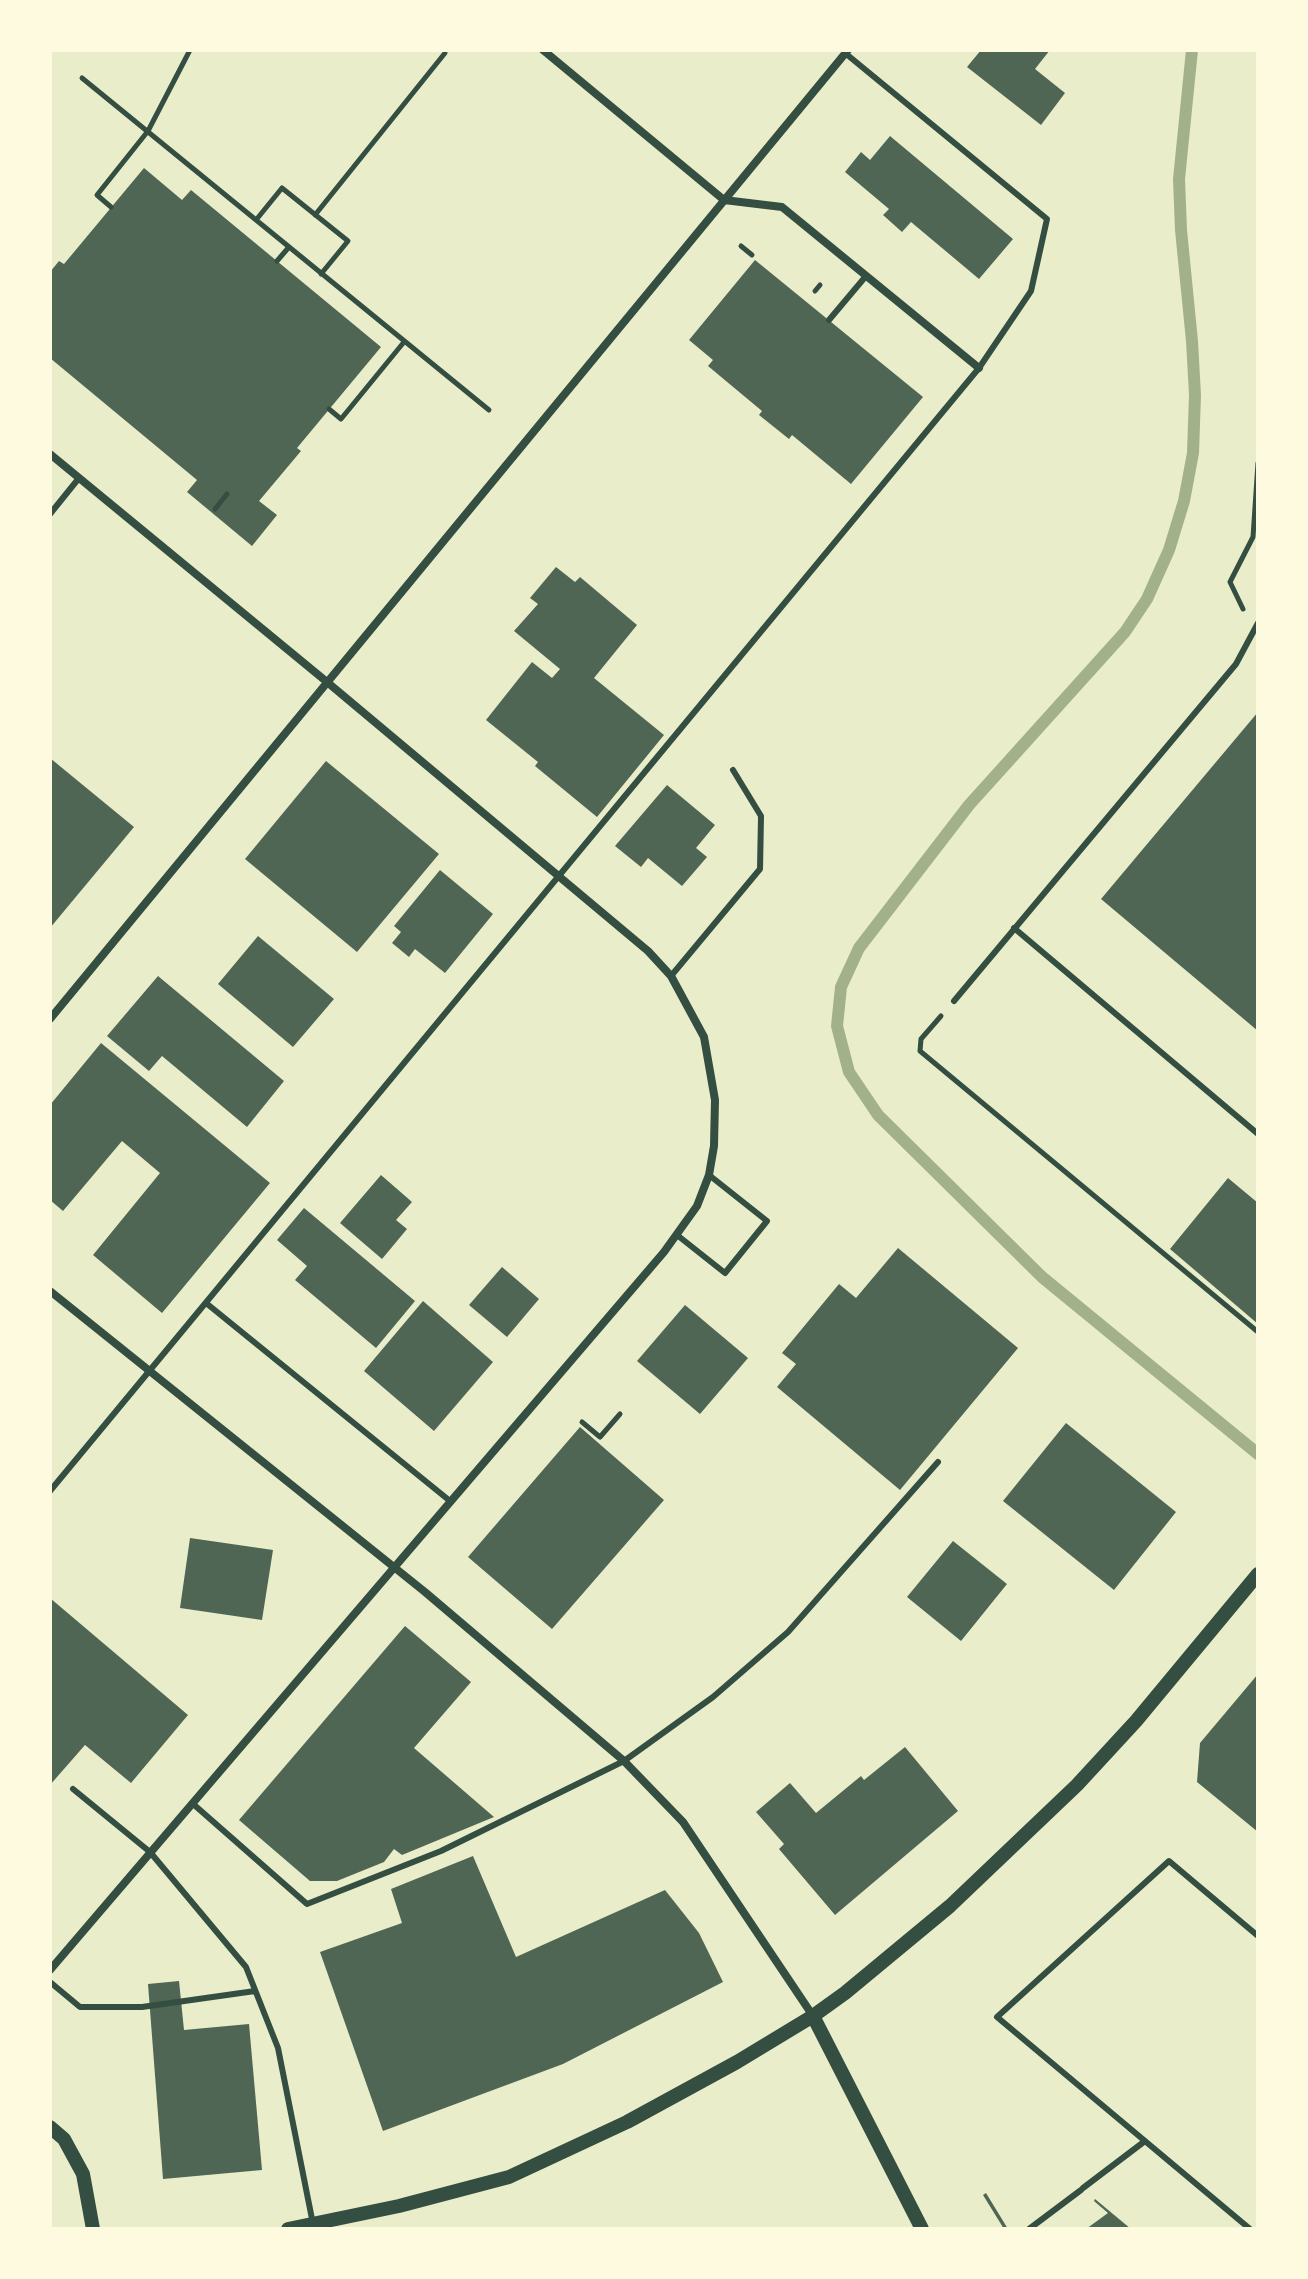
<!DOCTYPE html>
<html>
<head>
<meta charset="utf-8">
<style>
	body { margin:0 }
	#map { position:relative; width:1308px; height:2279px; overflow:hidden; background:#e9edc9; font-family:"Source Serif 4",serif }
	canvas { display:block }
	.frame { position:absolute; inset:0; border:52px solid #fefae0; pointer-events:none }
</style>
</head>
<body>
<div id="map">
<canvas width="1308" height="2279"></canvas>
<div class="frame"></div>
</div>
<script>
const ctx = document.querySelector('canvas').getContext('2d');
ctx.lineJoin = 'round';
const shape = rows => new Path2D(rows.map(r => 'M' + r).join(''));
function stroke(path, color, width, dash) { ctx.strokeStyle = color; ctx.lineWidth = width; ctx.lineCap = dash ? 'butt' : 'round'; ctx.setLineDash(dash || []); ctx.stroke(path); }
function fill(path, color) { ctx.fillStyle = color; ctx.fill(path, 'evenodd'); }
const stream = shape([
	[1192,50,1179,179,1181,230,1192,341,1195,395,1193,453,1184,501,1169,550,1147,599,1125,632,969,805,859,948,841,987,837,1026,849,1072,878,1115,1042,1277,1258,1454]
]);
const building = shape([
	[981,50,1050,50,1035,69,1065,93,1041,125,967,67],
	[890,136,1013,239,979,279,911,222,902,232,883,215,889,209,845,172,861,152,870,160],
	[144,168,182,200,191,190,381,347,297,448,301,451,259,501,277,515,252,546,187,492,197,480,50,358,50,272,59,261,64,264],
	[755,260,923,397,851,484,792,435,789,439,759,415,762,411,708,366,713,360,689,340],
	[556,567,575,582,580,577,637,625,594,678,664,735,597,817,535,766,538,762,486,720,532,662,552,678,560,669,514,631,538,604,530,598],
	[1258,712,1258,1031,1101,899],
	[50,758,134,827,50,928],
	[326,761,439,854,357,952,245,859],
	[667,785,715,825,696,848,707,857,682,886,648,858,641,867,615,846],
	[440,870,493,914,445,973,415,949,409,957,392,943,401,932,394,926],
	[258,936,334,999,293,1047,218,984],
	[158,976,284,1081,247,1127,162,1056,149,1071,107,1036],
	[101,1043,270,1183,162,1313,93,1255,160,1173,122,1141,63,1211,50,1200,50,1105],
	[381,1175,412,1202,396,1220,407,1229,382,1259,340,1223],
	[1228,1178,1258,1203,1258,1324,1170,1249],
	[304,1208,415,1301,376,1348,295,1280,307,1266,277,1240],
	[898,1248,1018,1348,900,1490,777,1387,796,1364,782,1353,839,1284,856,1298],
	[502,1267,539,1299,507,1337,469,1305],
	[423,1301,493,1362,434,1431,364,1371],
	[685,1305,748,1358,700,1414,637,1361],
	[1066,1423,1176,1512,1114,1590,1003,1501],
	[580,1427,664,1500,552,1629,468,1557],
	[190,1538,273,1550,262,1620,180,1608],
	[953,1541,1007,1584,961,1641,907,1597],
	[50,1598,188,1715,131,1783,85,1745,50,1785],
	[405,1626,471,1682,414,1748,494,1817,402,1855,394,1849,384,1862,337,1881,310,1881,239,1820],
	[1258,1674,1258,1832,1197,1782,1200,1743],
	[905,1747,958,1811,835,1915,779,1849,784,1844,756,1812,790,1783,816,1813,861,1776,864,1780],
	[473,1856,516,1957,665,1890,699,1933,723,1982,563,2064,383,2131,320,1952,402,1923,391,1889],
	[179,1981,184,2030,249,2024,262,2170,163,2179,148,1984],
	[986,2193,1008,2229,1004,2229,983,2195],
	[1095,2199,1131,2229,1086,2229,1108,2213,1094,2201]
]);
const path = shape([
	[82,78,489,410],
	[111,207,97,195,148,131,190,50],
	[315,215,445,53],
	[256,220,282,188,348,241,321,274],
	[741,246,752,255],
	[277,261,289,247],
	[815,291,820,285],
	[329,409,341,419,404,342],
	[215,509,227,494],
	[1243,609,1230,582,1253,537,1258,463],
	[941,1016,921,1039,920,1051,1258,1332],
	[582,1422,600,1437,620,1414]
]);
const service = shape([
	[829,320,866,276],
	[50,514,79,478],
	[1014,928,1258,1134],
	[671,976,760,869,761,816,733,770],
	[954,1001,1236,664,1258,623],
	[677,1235,725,1273,767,1221,709,1175],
	[206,1303,450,1501],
	[50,1491,979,368,1031,291,1047,219,845,53],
	[73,1789,150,1852,246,1967,278,2048,313,2224],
	[192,1803,307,1904,441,1851,624,1761,713,1697,788,1632,938,1462],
	[50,1982,80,2007,142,2007,255,1991],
	[1083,2188,1145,2141],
	[1029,2229,1081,2190],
	[1250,2229,997,2017,1169,1861,1258,1936]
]);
const minor = shape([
	[543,50,724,200,782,207,979,368],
	[50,454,327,682,648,951,671,976,704,1037,715,1100,714,1146,709,1175,697,1206,664,1252,50,1970],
	[50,1019,848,50],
	[50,1291,425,1592,624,1761,683,1822,813,2016]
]);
const tertiary = shape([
	[813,2016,922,2229],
	[50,2127,64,2139,83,2174,93,2229],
	[288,2229,399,2206,509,2177,627,2122,737,2062,813,2016,845,1993,950,1906,1077,1785,1136,1721,1258,1574]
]);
stroke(stream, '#a3b18a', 12);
fill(building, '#4f6655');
stroke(path, '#344e41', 5);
stroke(service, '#344e41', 6);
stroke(minor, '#344e41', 8);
stroke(tertiary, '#344e41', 14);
</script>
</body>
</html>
